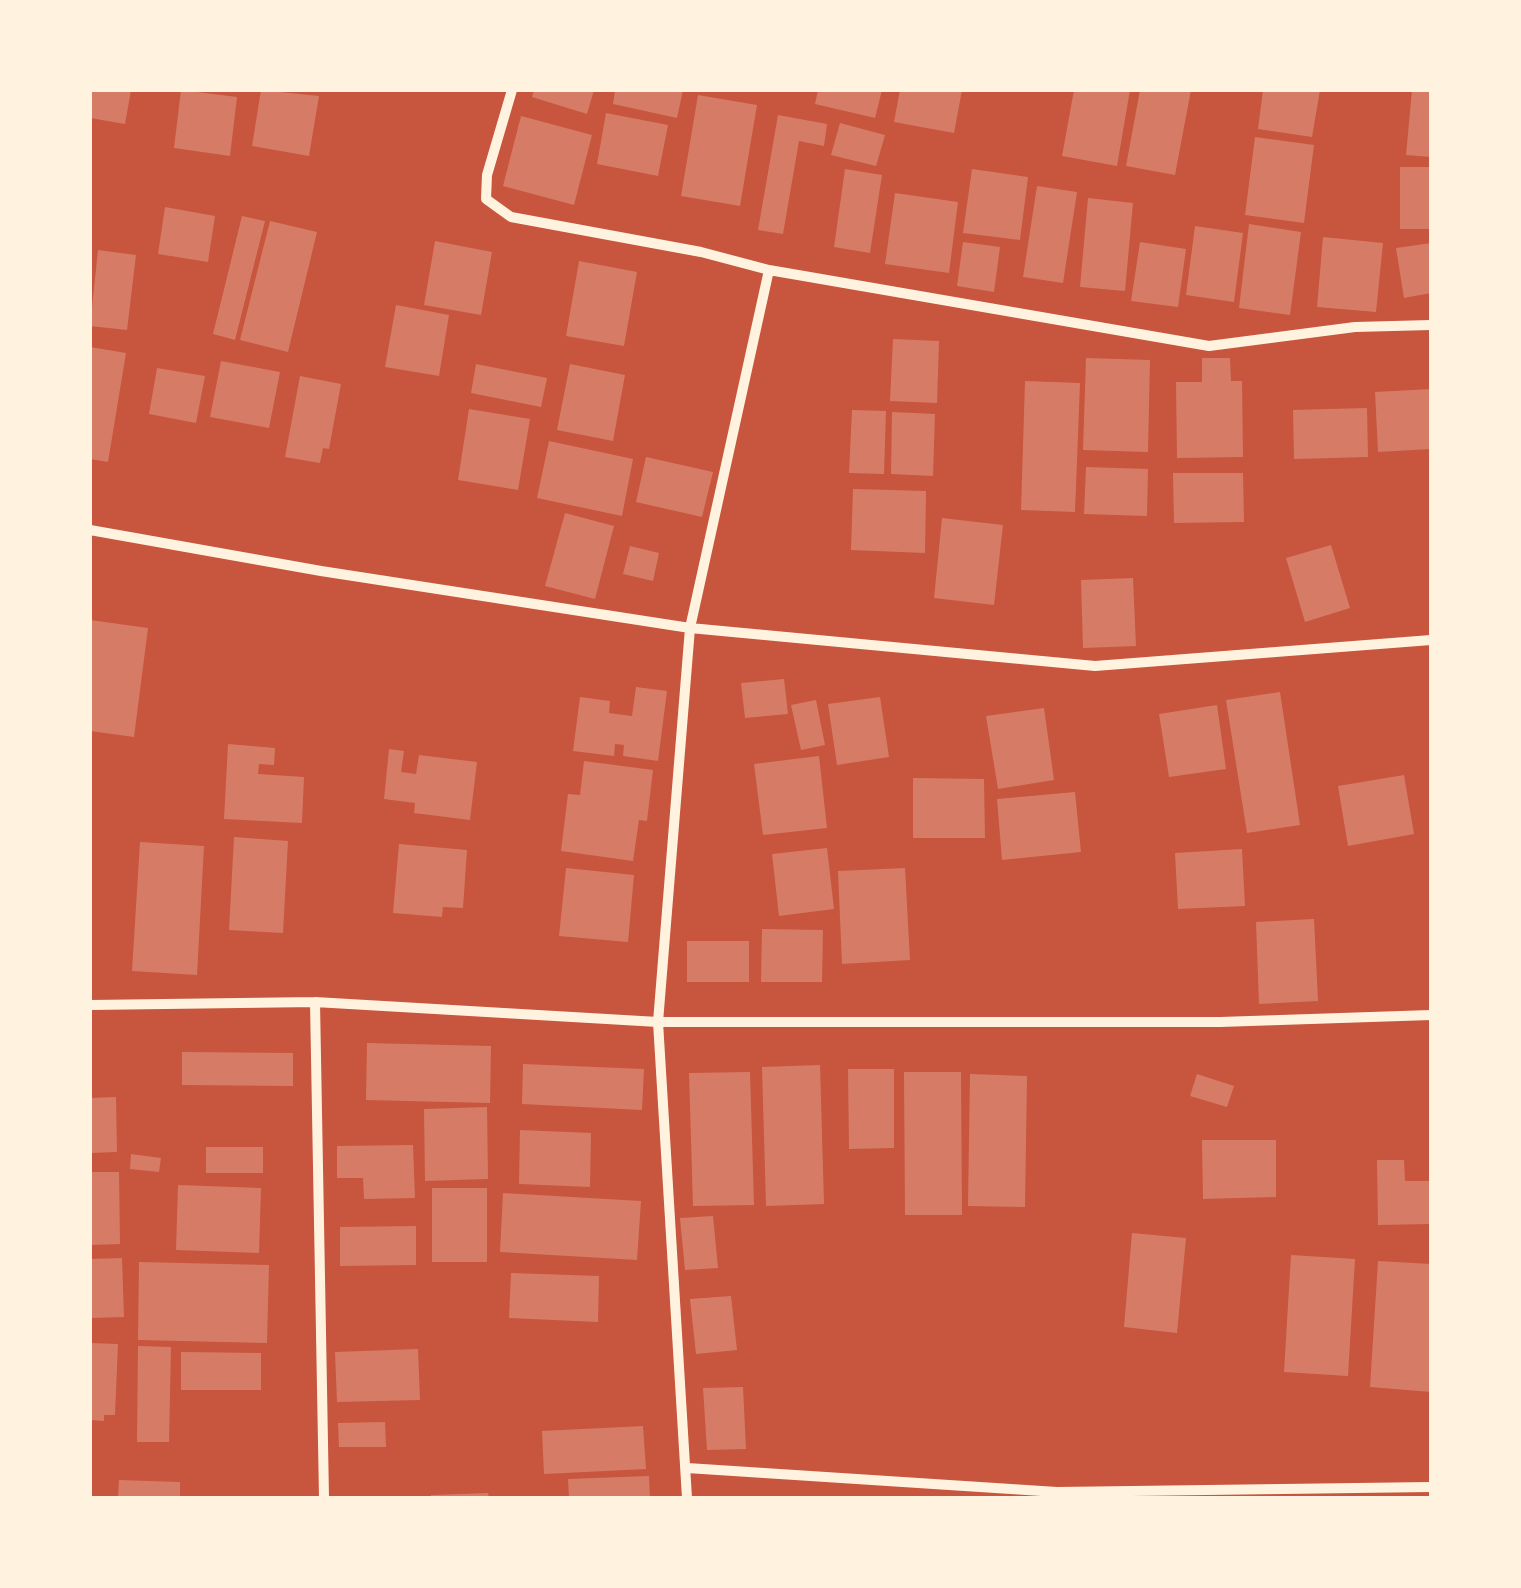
<!DOCTYPE html>
<html>
<head>
<meta charset="utf-8">
<style>
	body { margin:0 }
	#map { position:relative; width:1521px; height:1588px; overflow:hidden; background:#c8553d; font-family:"Work Sans",sans-serif }
	canvas { display:block }
	.frame { position:absolute; inset:0; border:92px solid #fff3e0; pointer-events:none }
</style>
</head>
<body>
<div id="map">
<canvas width="1521" height="1588"></canvas>
<div class="frame"></div>
</div>
<script>
const ctx = document.querySelector('canvas').getContext('2d');
ctx.lineJoin = 'round';
function fill(path, color) { ctx.fillStyle = color; ctx.fill(path, 'evenodd'); }
const shape = rows => new Path2D(rows.map(r => 'M' + r).join(''));
function stroke(path, color, width, dash) { ctx.strokeStyle = color; ctx.lineWidth = width; ctx.lineCap = dash ? 'butt' : 'round'; ctx.setLineDash(dash || []); ctx.stroke(path); }
const building = shape([
	[90,90,131,90,125,124,90,118],
	[181,90,237,97,230,156,174,148],
	[261,90,319,96,309,156,252,146],
	[534,90,594,90,587,114,532,97],
	[615,90,683,90,677,118,613,104],
	[818,90,882,90,875,118,815,104],
	[900,90,962,90,954,133,894,122],
	[1074,90,1130,90,1117,166,1062,156],
	[1140,90,1191,90,1175,175,1126,166],
	[1263,90,1320,90,1312,137,1258,129],
	[1412,90,1431,90,1431,157,1406,155],
	[698,95,757,105,740,206,681,196],
	[606,113,668,125,658,176,597,164],
	[778,115,827,124,824,146,799,141,783,234,758,230],
	[521,116,592,135,574,205,503,186],
	[840,123,885,135,876,166,831,155],
	[1255,137,1314,145,1304,223,1245,215],
	[1400,167,1431,167,1431,229,1400,229],
	[845,169,882,175,870,253,834,247],
	[972,169,1028,177,1020,240,963,233],
	[1037,186,1077,192,1063,283,1023,277],
	[895,193,958,202,949,273,885,264],
	[1088,198,1133,203,1125,291,1080,287],
	[165,207,215,216,208,262,158,254],
	[242,216,265,221,235,340,213,334],
	[270,221,317,232,288,352,240,340],
	[1249,224,1301,232,1290,315,1239,308],
	[1195,226,1243,233,1234,302,1186,295],
	[1323,237,1383,243,1376,312,1317,307],
	[435,241,492,252,481,315,424,305],
	[963,242,1000,247,994,292,957,286],
	[1140,242,1186,249,1178,307,1131,301],
	[1431,243,1431,293,1404,298,1396,248],
	[98,250,136,255,127,330,90,326],
	[579,261,637,272,624,346,566,336],
	[396,305,449,315,439,376,385,367],
	[893,339,939,341,937,403,890,401],
	[90,347,126,353,108,462,90,459],
	[1086,358,1150,360,1148,452,1083,450],
	[1202,358,1230,358,1231,381,1242,381,1243,457,1177,458,1176,382,1202,382],
	[221,361,280,372,269,428,210,417],
	[476,364,547,378,541,407,471,393],
	[570,364,625,375,613,441,557,430],
	[157,368,205,376,196,423,149,414],
	[300,376,341,384,329,449,323,448,320,463,285,457],
	[1025,381,1080,383,1075,512,1021,510],
	[1431,389,1431,449,1378,452,1375,392],
	[1367,408,1368,457,1294,459,1293,410],
	[469,409,530,419,518,490,458,480],
	[852,410,886,411,884,474,849,473],
	[892,412,935,414,933,476,891,474],
	[549,441,633,459,622,516,537,498],
	[646,457,713,472,702,517,636,502],
	[1086,467,1148,469,1147,516,1084,514],
	[1173,473,1243,473,1244,522,1174,523],
	[853,489,926,491,925,553,851,550],
	[565,513,614,526,595,599,545,586],
	[942,518,1003,525,994,605,934,598],
	[1331,545,1350,608,1305,622,1286,558],
	[630,546,659,553,653,581,623,574],
	[1133,578,1136,646,1083,648,1081,580],
	[90,620,148,628,134,737,90,731],
	[784,679,788,714,745,718,741,683],
	[636,687,667,691,658,761,623,756,624,745,615,744,614,756,573,751,580,697,610,701,609,713,632,716],
	[1280,692,1300,825,1247,833,1226,700],
	[880,697,889,757,837,765,828,704],
	[816,700,825,745,801,750,791,705],
	[1217,705,1226,769,1169,777,1159,714],
	[1044,708,1054,780,998,789,986,716],
	[228,744,275,748,274,765,259,764,258,774,304,777,302,823,224,819],
	[389,749,404,751,401,772,416,774,419,755,477,762,470,820,414,813,415,803,384,799],
	[819,756,827,828,763,835,754,764],
	[584,761,653,770,647,821,639,820,633,861,561,851,568,794,580,795],
	[1404,775,1414,834,1348,846,1338,786],
	[913,778,984,779,985,838,913,838],
	[1075,792,1081,852,1002,860,997,799],
	[234,837,288,841,283,933,229,930],
	[140,842,204,846,197,975,132,971],
	[399,844,467,850,463,908,443,907,442,917,393,913],
	[827,848,834,909,779,916,772,854],
	[1242,849,1245,906,1178,909,1175,853],
	[566,868,634,875,628,942,559,936],
	[905,868,910,960,842,964,838,871],
	[1314,919,1318,1001,1259,1004,1256,922],
	[762,929,823,930,822,982,761,982],
	[687,941,749,941,749,982,687,982],
	[367,1043,491,1046,490,1103,366,1100],
	[182,1052,293,1053,293,1086,182,1085],
	[523,1064,644,1069,642,1110,522,1104],
	[820,1065,824,1204,766,1206,762,1067],
	[848,1069,894,1069,894,1148,849,1149],
	[750,1072,754,1205,693,1206,689,1073],
	[904,1072,961,1072,962,1215,905,1215],
	[970,1074,1027,1076,1025,1207,968,1206],
	[1197,1074,1234,1086,1227,1107,1190,1096],
	[116,1097,117,1152,90,1153,90,1098],
	[487,1107,488,1179,425,1181,424,1109],
	[520,1130,591,1133,590,1187,519,1184],
	[1202,1140,1276,1140,1276,1197,1203,1199],
	[413,1145,415,1198,364,1199,363,1178,337,1178,337,1146],
	[206,1147,263,1147,263,1173,206,1173],
	[131,1154,161,1158,159,1172,130,1169],
	[1377,1160,1404,1160,1405,1181,1431,1181,1431,1224,1378,1225],
	[90,1172,119,1172,120,1244,90,1245],
	[178,1185,261,1188,259,1253,176,1250],
	[432,1188,487,1188,487,1262,432,1262],
	[503,1193,641,1201,637,1260,500,1252],
	[713,1216,718,1268,685,1270,680,1218],
	[416,1226,416,1265,340,1266,340,1227],
	[1132,1233,1186,1238,1177,1333,1124,1327],
	[1291,1255,1355,1259,1348,1376,1284,1372],
	[122,1258,124,1317,90,1318,90,1259],
	[1378,1261,1431,1264,1431,1392,1370,1387],
	[139,1262,269,1265,267,1343,138,1340],
	[511,1273,599,1276,598,1322,509,1318],
	[731,1296,737,1350,696,1354,690,1299],
	[90,1343,118,1344,115,1415,104,1415,104,1421,90,1420],
	[138,1346,171,1347,169,1442,137,1442],
	[418,1349,420,1400,337,1402,335,1352],
	[181,1352,261,1353,261,1390,181,1390],
	[743,1387,746,1449,707,1450,703,1388],
	[385,1422,386,1447,339,1447,338,1423],
	[643,1426,646,1469,544,1474,542,1431],
	[649,1476,650,1498,569,1498,568,1479],
	[119,1480,180,1482,180,1498,118,1498],
	[488,1493,489,1498,431,1498,431,1495]
]);
const minor = shape([
	[512,90,487,175,486,199,511,217,701,252,769,270,1209,346,1355,327,1431,325],
	[90,530,321,571,690,628,1095,666,1431,640],
	[315,1002,324,1498],
	[90,1005,315,1002,658,1022,1220,1022,1431,1015],
	[687,1468,1057,1492,1431,1487],
	[687,1498,658,1022,690,628,769,270]
]);
fill(building, '#d67c66');
stroke(minor, '#fff3e0', 10);
</script>
</body>
</html>
